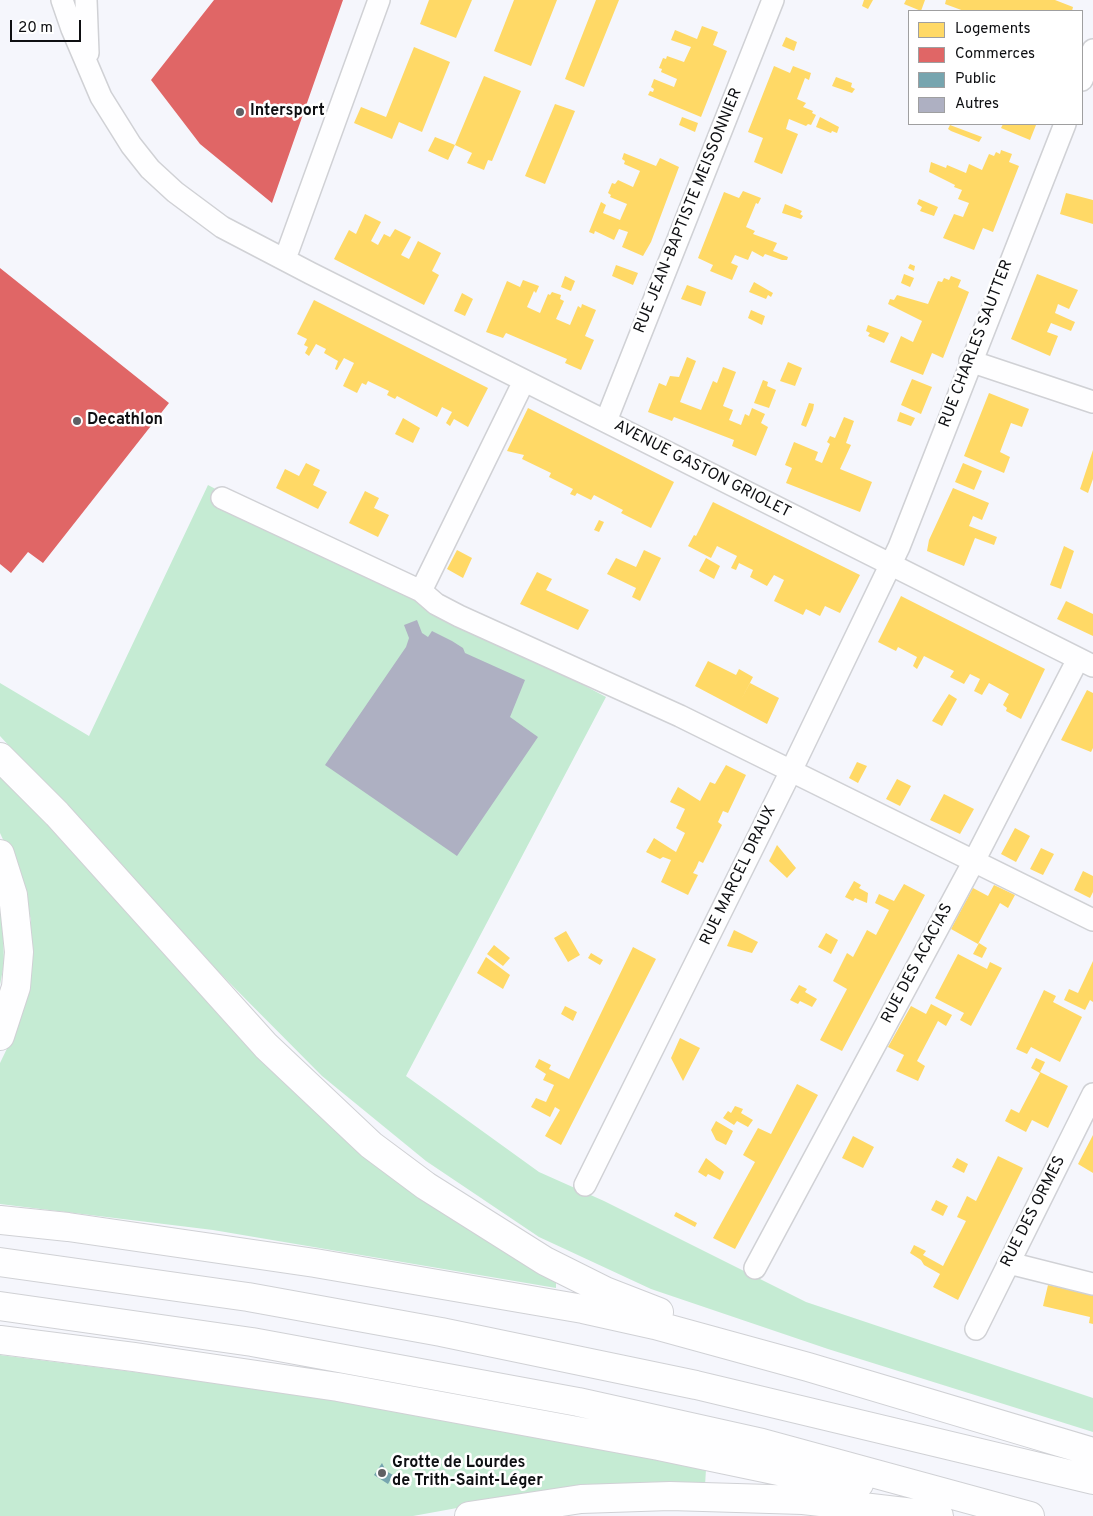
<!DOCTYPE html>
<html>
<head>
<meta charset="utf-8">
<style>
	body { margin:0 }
	#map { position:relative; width:1093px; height:1516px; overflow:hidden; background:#f5f6fc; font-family:Overpass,sans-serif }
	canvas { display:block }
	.legend { position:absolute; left:908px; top:10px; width:175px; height:115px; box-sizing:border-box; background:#fff; border:1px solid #9f9fa0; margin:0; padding:6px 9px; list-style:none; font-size:15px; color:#0e0f12 }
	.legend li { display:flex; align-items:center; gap:10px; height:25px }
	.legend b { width:25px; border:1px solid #9f9fa0 }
	.scale { position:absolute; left:10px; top:20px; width:71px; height:22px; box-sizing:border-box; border:2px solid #0e0f12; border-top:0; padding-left:6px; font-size:15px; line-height:18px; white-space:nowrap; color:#0e0f12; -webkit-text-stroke:4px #fff; paint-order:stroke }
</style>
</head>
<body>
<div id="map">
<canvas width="1093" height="1516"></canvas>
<ul class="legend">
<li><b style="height:14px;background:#ffd966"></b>Logements</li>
<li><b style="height:14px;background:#e06666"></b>Commerces</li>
<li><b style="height:14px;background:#76a5af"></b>Public</li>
<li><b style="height:14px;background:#aeb0c2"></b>Autres</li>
</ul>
<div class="scale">20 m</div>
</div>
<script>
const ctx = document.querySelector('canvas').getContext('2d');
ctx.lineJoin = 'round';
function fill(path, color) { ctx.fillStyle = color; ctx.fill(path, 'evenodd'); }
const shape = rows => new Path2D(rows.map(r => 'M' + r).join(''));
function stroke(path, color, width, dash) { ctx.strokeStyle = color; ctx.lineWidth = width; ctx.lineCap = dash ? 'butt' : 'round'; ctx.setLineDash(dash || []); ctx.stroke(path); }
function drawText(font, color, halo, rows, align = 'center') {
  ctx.font = font + ' Overpass,sans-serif'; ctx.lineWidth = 5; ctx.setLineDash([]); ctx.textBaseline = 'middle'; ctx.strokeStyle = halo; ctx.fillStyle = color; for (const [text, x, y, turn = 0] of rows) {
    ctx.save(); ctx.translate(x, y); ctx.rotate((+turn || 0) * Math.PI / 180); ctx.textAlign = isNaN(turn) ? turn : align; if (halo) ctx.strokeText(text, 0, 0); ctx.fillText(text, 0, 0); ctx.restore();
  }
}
const green = shape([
	[208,485,606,697,406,1076,539,1172,604,1201,806,1302,1093,1398,1093,1432,828,1349,651,1289,539,1237,426,1161,322,1076,186,939,0,736,0,683,89,736],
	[0,772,236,1030,556,1280,556,1288,213,1230,0,1204,0,1063,16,1030,28,981,31,920,17,870,0,833],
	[0,907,3,928,4,964,0,985],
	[0,1355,340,1398,706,1469,705,1486,556,1490,413,1516,0,1516]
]);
const homes = shape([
	[429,0,472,0,456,38,420,24],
	[514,0,557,0,531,66,494,51],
	[596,0,619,0,584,87,565,79],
	[864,0,873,0,868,9,862,6],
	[906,0,925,0,921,11,904,4],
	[946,0,1055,0,1073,7,1072,11,964,11,945,4],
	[702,26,718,32,713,45,727,51,701,117,648,95,650,91,653,92,654,89,651,87,654,79,674,87,677,79,661,72,662,69,659,68,663,58,666,59,667,56,684,62,691,47,671,40,675,30,697,39],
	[786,37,797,42,794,51,782,46],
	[414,47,450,62,422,132,399,122,392,139,354,123,361,107,386,117],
	[774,66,790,73,793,66,811,73,809,80,805,78,797,99,806,103,803,107,813,111,812,113,816,115,811,125,808,124,806,126,789,119,786,129,798,134,782,174,754,162,763,138,748,132],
	[484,76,521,91,492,161,488,160,484,170,467,163,472,153,455,145,448,160,428,151,435,137,455,145],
	[836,77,852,83,851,87,855,89,852,93,832,86],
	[555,104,575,111,545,184,525,176],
	[682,117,698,123,695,132,679,125],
	[820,117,839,127,837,133,832,131,831,133,816,127],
	[1003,124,1032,124,1036,125,1030,140,1001,128],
	[950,125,982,137,979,142,951,131,948,129],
	[1001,150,1012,154,1009,162,1019,166,993,232,983,228,974,250,943,238,954,214,963,217,969,203,958,199,962,190,954,187,955,185,929,172,931,162,946,168,947,165,966,173,969,164,982,170,989,154,994,156,996,152,1000,154],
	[624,153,656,166,660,158,679,167,651,242,643,256,622,247,628,232,619,229,614,240,595,231,594,234,589,232,601,202,606,205,603,213,620,220,627,204,610,197,611,195,608,193,612,183,615,184,618,180,633,187,640,171,624,164,625,161,622,159],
	[743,191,761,198,758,204,756,203,746,227,755,231,753,234,777,243,773,251,788,257,787,260,782,260,765,254,763,257,752,251,748,260,735,255,731,263,738,266,732,280,710,271,713,265,698,258,724,192,739,198],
	[1066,193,1093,200,1093,224,1060,214],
	[919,199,938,207,934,216,920,211,922,207,917,204],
	[785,204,802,211,800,214,803,216,801,219,782,213],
	[365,214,381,222,371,241,378,245,384,234,390,237,395,229,411,237,401,255,409,259,418,241,441,253,432,271,439,275,424,305,334,259,349,230,356,234],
	[910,264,915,266,914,271,908,268],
	[616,265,638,273,633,285,612,276],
	[904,274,914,278,910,287,901,283],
	[1037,274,1078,290,1069,309,1058,304,1055,313,1075,322,1071,331,1051,323,1047,332,1058,336,1050,356,1011,339],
	[565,276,575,281,571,291,561,287],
	[951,276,961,280,958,287,969,292,943,358,932,353,923,375,890,362,901,336,913,342,922,321,888,304,890,299,894,300,897,295,928,304,938,281,942,282,944,278,949,280],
	[523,280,539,286,536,293,534,291,527,307,540,313,548,294,550,295,552,292,561,295,560,299,564,301,556,319,570,325,578,306,581,308,582,304,596,310,585,336,594,340,581,370,565,363,567,359,506,333,503,338,486,332,507,281,520,287],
	[754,282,773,293,771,297,768,295,766,299,749,292],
	[687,285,706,292,701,306,681,299],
	[462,293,473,299,465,316,454,311],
	[314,300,488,388,468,427,454,419,450,426,446,423,452,412,442,407,437,417,397,396,395,399,387,395,389,391,368,381,366,385,362,383,357,393,343,386,354,363,344,358,337,370,335,369,338,361,324,353,326,349,316,344,309,356,305,353,308,347,304,345,307,339,297,334],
	[751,310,765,316,762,325,748,318],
	[868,325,889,333,884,343,868,336,870,333,866,331],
	[687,357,696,361,680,402,701,410,713,381,717,383,723,367,736,372,723,406,733,410,729,420,741,425,745,414,749,416,752,408,765,414,761,423,768,427,756,456,732,446,734,440,674,417,672,421,648,412,659,383,666,386,670,376,679,377],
	[788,362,802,368,795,386,780,381],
	[912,379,932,387,921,414,901,405],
	[763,380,768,382,767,386,776,390,769,408,754,403],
	[989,393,1029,409,1022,427,1011,423,1000,452,1010,457,1004,473,964,456],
	[809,403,814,404,813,410,806,427,801,425],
	[528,408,674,482,651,528,621,513,623,510,594,495,591,500,577,493,575,496,570,494,573,489,549,477,551,473,522,459,524,455,507,451],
	[900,412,915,418,911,426,897,421],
	[844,417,854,421,846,443,851,445,840,469,872,482,860,512,786,483,792,468,785,465,794,442,818,452,815,460,822,463,830,444,827,442,830,436,835,438],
	[403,418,420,428,413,443,395,434],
	[1093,450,1093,479,1088,493,1080,489],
	[306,463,320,470,313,485,327,492,318,509,276,488,285,469,299,476],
	[963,463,982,471,974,490,955,482],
	[953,488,989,503,982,520,973,516,969,526,997,537,994,545,975,538,964,566,927,551,929,540],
	[365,491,379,498,374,508,389,515,378,537,349,523],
	[713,502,860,575,840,613,825,606,820,616,806,609,803,615,774,601,784,580,774,575,767,586,750,577,753,570,739,563,736,570,731,568,737,556,717,546,711,558,688,546,694,535,696,536],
	[599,520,604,522,599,532,594,530],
	[1064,546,1074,551,1061,589,1050,585],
	[457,550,472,558,463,578,447,569],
	[644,550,661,558,640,601,632,597,636,588,607,574,616,558,636,567],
	[706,558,720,566,714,579,699,571],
	[537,572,552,579,546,590,589,610,578,630,520,604],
	[901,596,1045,669,1021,719,1006,711,1007,708,1003,705,1009,694,989,683,982,695,974,691,980,679,970,674,964,684,950,677,954,671,924,656,917,669,913,666,917,657,898,647,896,651,878,642],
	[1066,601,1093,614,1093,636,1057,619],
	[708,661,736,675,739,669,753,677,742,698,750,683,779,698,767,724,695,686],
	[1087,690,1093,693,1093,748,1091,752,1061,740],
	[949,694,957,699,942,726,932,721],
	[857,762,867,766,858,783,849,778],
	[726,765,746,775,728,813,723,811,718,822,722,825,703,863,699,861,696,868,693,873,698,875,688,895,661,882,671,860,663,857,660,859,646,852,654,838,676,852,685,833,676,828,685,809,670,802,678,787,700,801,710,782,715,784],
	[897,779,911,786,900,806,886,799],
	[944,794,974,809,960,834,930,820],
	[1015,828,1030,836,1016,862,1001,854],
	[777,845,796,868,787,878,769,861],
	[1041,848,1054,854,1043,875,1030,869],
	[1083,871,1093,876,1093,892,1090,898,1074,890],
	[854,881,861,885,859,888,868,893,867,903,855,898,853,901,845,897],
	[904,884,925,895,842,1051,820,1040,847,989,833,981,847,953,853,957,867,930,876,935,889,910,875,903,879,894,894,901],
	[994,885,1015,895,1008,908,1000,903,978,944,951,929,973,888,988,896],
	[734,930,758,942,752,953,727,946],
	[566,931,580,955,568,962,554,938],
	[826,933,838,940,831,954,818,947],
	[979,943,987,948,982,958,973,954],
	[494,945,510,958,503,966,487,954],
	[633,947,656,959,561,1145,545,1136,560,1110,555,1107,550,1117,531,1107,536,1098,546,1102,554,1085,543,1080,546,1074,535,1067,539,1059,551,1065,549,1069,569,1079],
	[591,953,603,960,600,965,588,958],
	[958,954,987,969,990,962,1002,968,971,1026,960,1020,964,1013,935,998],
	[486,957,510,975,503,989,477,973],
	[1093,961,1093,1002,1090,1000,1085,1010,1064,1000,1069,989,1078,993],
	[799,985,807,989,805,992,817,999,812,1007,800,1001,798,1004,790,1000],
	[1044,990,1056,996,1053,1002,1082,1017,1060,1062,1031,1047,1027,1054,1016,1049],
	[931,1004,952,1015,946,1026,938,1021,917,1061,925,1066,918,1081,896,1071,904,1055,888,1047,911,1006,926,1014],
	[565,1006,577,1012,573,1021,561,1014],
	[680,1038,700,1048,683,1081,671,1058],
	[1036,1058,1045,1062,1040,1072,1068,1086,1048,1128,1032,1120,1026,1132,1005,1121,1011,1109,1019,1113,1040,1073,1031,1068],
	[797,1084,818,1095,735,1249,713,1238,755,1162,743,1155,758,1128,771,1134],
	[735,1106,743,1109,741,1113,753,1120,748,1127,737,1121,734,1125,723,1118,728,1111,731,1113],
	[716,1121,733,1131,726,1145,716,1140,711,1130],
	[1093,1135,1093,1173,1078,1164],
	[853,1136,874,1147,863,1168,842,1158],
	[998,1156,1023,1168,958,1300,933,1287,940,1274,924,1265,921,1260,910,1253,914,1245,926,1251,923,1255,943,1266,966,1221,957,1217,967,1196,976,1201],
	[706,1158,724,1172,720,1180,708,1174,706,1177,698,1172],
	[957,1158,968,1164,964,1173,952,1167],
	[936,1200,948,1206,943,1216,931,1210],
	[676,1212,697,1223,695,1227,674,1216],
	[1048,1285,1093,1295,1093,1324,1089,1323,1090,1317,1043,1306]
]);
const shops = shape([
	[214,0,343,0,272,203,200,144,151,80],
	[0,268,169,403,43,563,28,552,11,573,0,564]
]);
const public = shape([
	[382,1463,386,1471,393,1475,388,1484,374,1475]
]);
const building = shape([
	[417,620,422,633,428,637,432,631,452,641,463,648,465,653,525,680,510,717,538,737,457,856,325,765,406,647,409,638,404,625]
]);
const street = shape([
	[62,0,72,29,101,97,131,145,150,169,175,192,222,227,310,273,1093,666],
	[86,0,88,53],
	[1082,80,1093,50],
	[285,259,379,0],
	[970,361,1093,402],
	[606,421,773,0],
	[222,498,421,591,436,604,459,616,680,716,1093,920],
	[421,591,524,381],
	[585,1185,791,771,899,547,1065,124],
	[1009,1263,1093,1284],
	[755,1268,974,861,1078,659],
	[976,1329,1093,1094]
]);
const highway = shape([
	[0,757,57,814,266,1046,371,1145,426,1186,545,1261,605,1291,659,1312],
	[0,854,13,895,19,952,16,987,0,1036],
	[0,1220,68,1227,315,1263,583,1309,655,1325,808,1367,1093,1452],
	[0,1262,248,1297,441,1332,696,1385,1093,1480],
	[0,1306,252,1342,578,1402,762,1443,1030,1516],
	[0,1340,134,1357,338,1387,659,1446,793,1474,859,1484],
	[469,1516,581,1499,670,1496,803,1500,939,1516]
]);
const markers = [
	[240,112,5,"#5f6064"],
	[77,421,5,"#5f6064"],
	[382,1473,5,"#5f6064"]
];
const poiNames = [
	["Intersport",250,112],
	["Decathlon",87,421],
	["Grotte de Lourdes",392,1464],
	["de Trith-Saint-Léger",392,1482]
];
const streetNames = [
	["RUE JEAN-BAPTISTE MEISSONNIER",689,211,-68],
	["RUE CHARLES SAUTTER",977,344,-69],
	["AVENUE GASTON GRIOLET",702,470,27],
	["RUE MARCEL DRAUX",739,876,-64],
	["RUE DES ACACIAS",918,964,-62],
	["RUE DES ORMES",1034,1212,-63]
];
fill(green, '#c5ebd3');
fill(homes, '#ffd966');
fill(shops, '#e06666');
fill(public, '#76a5af');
fill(building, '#aeb0c2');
stroke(street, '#d0d1d5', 24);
stroke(highway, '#d0d1d5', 30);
stroke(street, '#fefeff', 21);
stroke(highway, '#fefeff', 28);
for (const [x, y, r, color] of markers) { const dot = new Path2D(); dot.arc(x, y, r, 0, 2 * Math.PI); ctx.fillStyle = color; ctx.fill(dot); stroke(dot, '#fff', 2); }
drawText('bold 16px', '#0e0f12', '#fff', poiNames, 'left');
drawText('16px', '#0e0f12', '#fff', streetNames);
</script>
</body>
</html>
